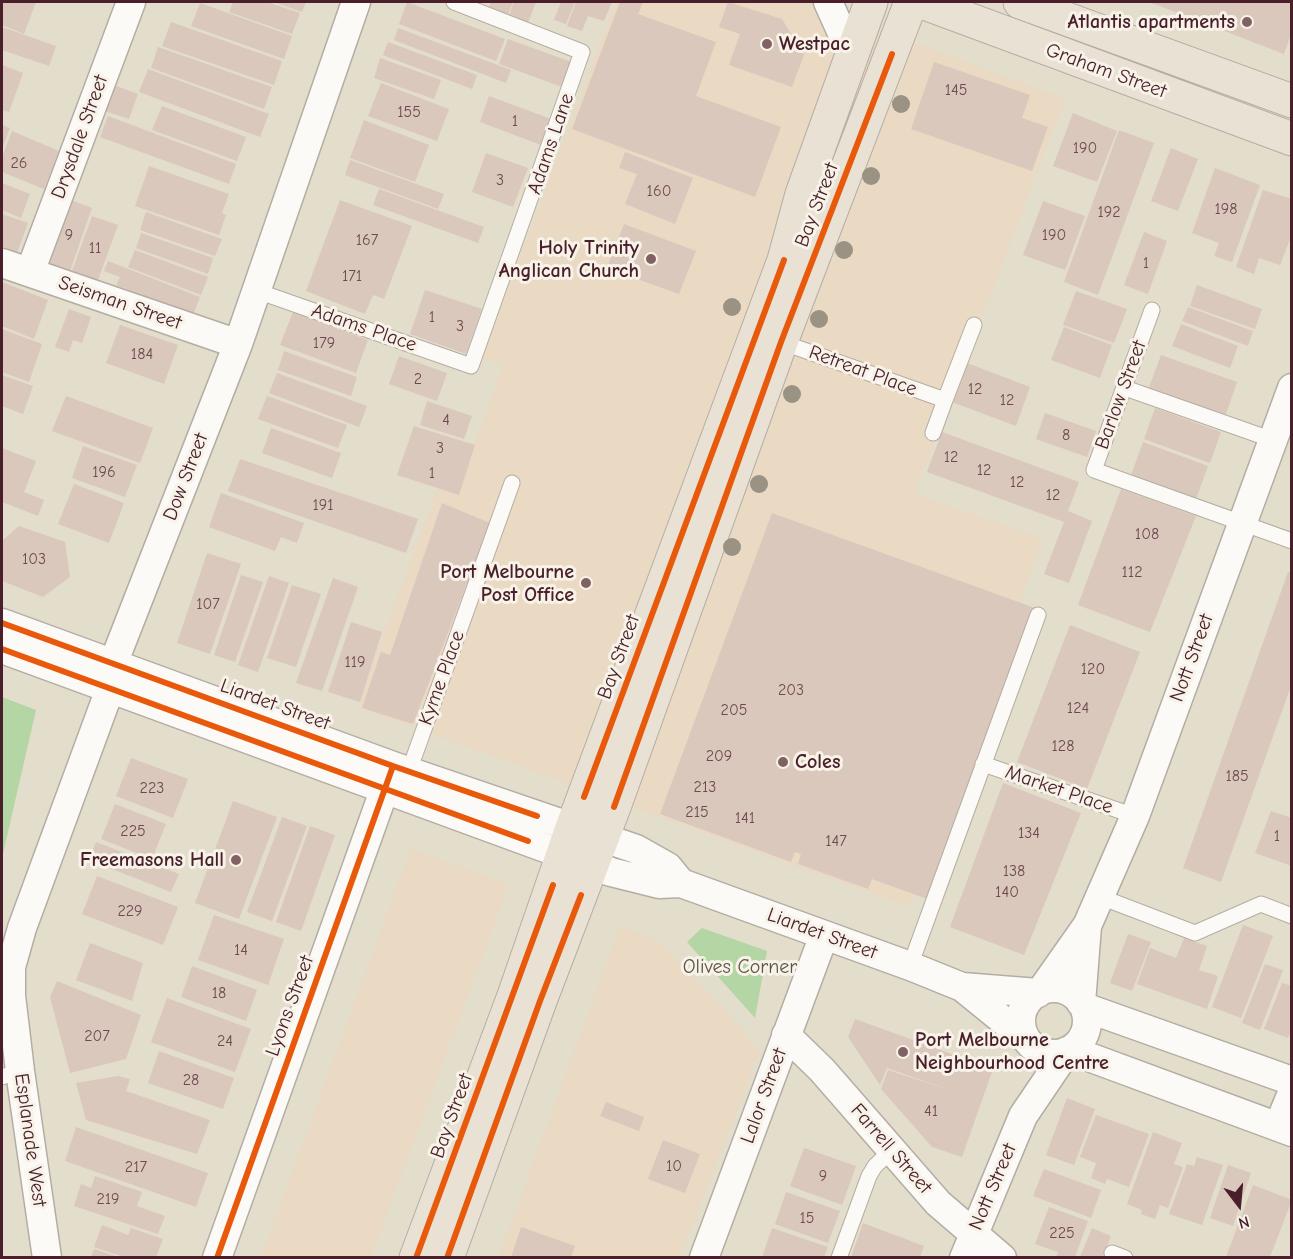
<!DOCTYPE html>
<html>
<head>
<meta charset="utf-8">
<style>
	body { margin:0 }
	#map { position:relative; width:1293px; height:1259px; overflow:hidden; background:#e3ddcc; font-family:"Comic Neue",sans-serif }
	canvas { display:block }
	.frame { position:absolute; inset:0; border:3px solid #4a1f2b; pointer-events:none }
	.north { position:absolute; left:1209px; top:1175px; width:60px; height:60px; -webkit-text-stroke:4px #f7f3e8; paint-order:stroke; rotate:164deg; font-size:16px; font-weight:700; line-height:24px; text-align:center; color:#4a1f2b }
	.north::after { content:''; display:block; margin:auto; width:21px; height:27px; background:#4a1f2b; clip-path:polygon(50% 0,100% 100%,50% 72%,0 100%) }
</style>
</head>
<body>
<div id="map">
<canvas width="1293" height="1259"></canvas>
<div class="frame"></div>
<div class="north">N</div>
</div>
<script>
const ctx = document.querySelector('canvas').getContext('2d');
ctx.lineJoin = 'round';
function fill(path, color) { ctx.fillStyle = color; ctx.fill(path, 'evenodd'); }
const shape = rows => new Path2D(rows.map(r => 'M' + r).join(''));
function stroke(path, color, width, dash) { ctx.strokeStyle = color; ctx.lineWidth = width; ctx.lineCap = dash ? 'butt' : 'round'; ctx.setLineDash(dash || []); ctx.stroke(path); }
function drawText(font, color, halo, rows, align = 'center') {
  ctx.font = font + ' "Comic Neue",sans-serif'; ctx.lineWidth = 6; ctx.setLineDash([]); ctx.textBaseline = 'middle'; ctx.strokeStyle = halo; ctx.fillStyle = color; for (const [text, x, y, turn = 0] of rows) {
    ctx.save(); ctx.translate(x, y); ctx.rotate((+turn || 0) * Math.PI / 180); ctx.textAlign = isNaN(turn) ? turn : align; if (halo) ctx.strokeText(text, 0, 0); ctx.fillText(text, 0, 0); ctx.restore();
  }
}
const built = shape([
	[616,2,808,2,1065,99,915,494,1043,539,909,907,357,707,441,479,460,483,503,366,482,358],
	[411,848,509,885,371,1257,261,1257],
	[620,926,661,942,760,1050,680,1257,498,1258]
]);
const green = shape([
	[2,697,36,710,2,858],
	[702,928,767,951,755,1018,687,942]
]);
const building = shape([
	[2,2,36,2,24,34,2,25],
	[233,2,267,2,300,13,292,34,229,12],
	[274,2,306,2,302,12],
	[407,2,505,39,496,61,399,24],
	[491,2,513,2,506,20,487,13],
	[514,2,536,2,526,28,507,21],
	[561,2,575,2,566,24,554,20],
	[576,2,612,2,604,21,588,16,582,31,567,26],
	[620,2,643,2,638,14,716,42,696,96,781,127,755,197,572,129],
	[728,2,782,19,804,55,792,87,729,65,740,34,719,27],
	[1149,2,1292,2,1292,31,1284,54],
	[200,3,292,36,284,59,191,26],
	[171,22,282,61,274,85,162,46],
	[2,27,56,46,49,66,2,50],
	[398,28,511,70,506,83,394,40],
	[508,39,574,63,565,88,499,64],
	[388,42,477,75,472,89,383,55],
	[158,47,272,87,264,109,151,68],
	[380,58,441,80,434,99,374,78],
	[934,62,1030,95,1022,118,1048,127,1032,171,911,129],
	[2,65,23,73,9,112,2,110],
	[148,69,269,114,260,137,139,92],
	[381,83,449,109,437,141,368,116],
	[111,84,138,94,129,119,102,110],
	[489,96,551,119,541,145,480,122],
	[162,106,246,137,237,161,152,130],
	[1073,113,1117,131,1097,182,1053,166],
	[108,116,236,164,229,184,100,137],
	[364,120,429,145,415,182,350,158],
	[2,125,10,128,2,149],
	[1119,130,1154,143,1098,295,1064,282],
	[12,131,59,151,44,189,2,172,2,157],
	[1171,148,1198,159,1178,211,1151,201],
	[625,152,693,178,675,224,625,204,637,174,619,168],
	[486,153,528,168,513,207,472,192],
	[350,160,444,194,438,209,345,175],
	[149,166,229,194,222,213,226,215,219,235,135,206],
	[1215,168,1260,185,1232,262,1214,256,1219,243,1192,233],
	[2,183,30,194,21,218,2,210],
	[379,189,484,227,478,243,373,205],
	[1263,190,1292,199,1292,234,1280,265,1259,258,1254,274,1236,267],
	[68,199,92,208,70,271,46,262],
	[340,200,412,226,384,299,373,295,365,314,306,291],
	[1043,201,1085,216,1065,270,1023,255],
	[146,212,222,239,215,256,140,230],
	[2,214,28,223,17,253,2,247],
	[92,216,118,225,98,280,72,271],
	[624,224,696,251,679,294,607,268],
	[1144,232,1167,241,1148,294,1124,285],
	[141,233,213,258,208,274,136,248],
	[135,250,208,277,201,295,128,267],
	[108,261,200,297,193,315,116,285,120,277,104,271],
	[2,282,48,300,34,339,2,326],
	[1197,285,1262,309,1255,329,1190,306],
	[425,290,482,309,466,354,410,334],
	[1076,291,1127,309,1114,343,1063,325],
	[1188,307,1253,331,1248,346,1182,321],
	[69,309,91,317,82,343,73,340,69,352,55,347],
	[293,312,368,340,356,373,280,345],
	[1181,324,1238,346,1230,368,1172,346],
	[120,325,178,345,164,384,106,363],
	[1064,327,1112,345,1100,378,1051,360],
	[2,329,42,344,29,382,2,372],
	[284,351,357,377,351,396,278,370],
	[1161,355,1237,382,1225,417,1148,390],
	[399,356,447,373,437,401,389,384],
	[967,363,1030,387,1016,426,952,402],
	[277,373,367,406,359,427,269,393],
	[2,375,33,386,23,414,2,406],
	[66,396,153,428,140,463,52,431],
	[267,396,347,425,338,448,258,419],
	[427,401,472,416,464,439,420,425],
	[1155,408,1221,432,1210,463,1144,439],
	[1045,413,1096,431,1087,457,1036,439],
	[414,426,475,445,459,495,397,475],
	[271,428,341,453,332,478,262,453],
	[942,432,1079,482,1068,511,1092,521,1069,583,1044,574,1064,522,927,472],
	[1143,442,1208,466,1195,502,1130,478],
	[83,446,137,465,125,497,72,478],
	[2,448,36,461,24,492,44,500,38,516,2,502],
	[240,459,418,519,406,553,228,491],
	[74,484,124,503,109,543,58,524],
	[1121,489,1196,516,1150,632,1078,605],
	[221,493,304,523,297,543,281,537,275,551,209,527],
	[442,503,490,523,413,724,362,708,381,652,390,655],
	[772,513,1035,608,927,899,872,879,868,889,798,864,801,854,795,852,791,862,660,814],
	[19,526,65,542,70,577,43,597,2,581,2,541],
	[207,553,241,564,210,654,177,643],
	[1288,572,1292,573,1292,683,1221,882,1183,868],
	[241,575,263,582,235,662,214,655],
	[269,576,289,583,258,672,238,665],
	[333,578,358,587,322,691,296,683],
	[292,585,321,594,296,667,267,658],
	[351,622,382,632,360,702,328,692],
	[1070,625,1140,652,1087,789,1017,762],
	[131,758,188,779,173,818,116,796],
	[1003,783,1081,813,1024,955,950,927],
	[233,801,277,817,239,919,195,903],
	[115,804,166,824,152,859,101,839],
	[1271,811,1292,818,1292,866,1255,853],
	[282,817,307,826,272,921,247,912],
	[310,826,335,835,301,931,276,922],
	[96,842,179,874,171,892,89,860],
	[97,876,178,907,163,945,82,914],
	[214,915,284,939,268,985,198,960],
	[1243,925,1273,936,1241,1018,1212,1007],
	[1128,934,1151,942,1132,991,1110,983],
	[1184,938,1207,946,1199,970,1218,976,1207,1009,1137,984,1150,948,1176,958],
	[90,943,143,963,132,1001,76,980],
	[1265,964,1283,970,1260,1030,1242,1023],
	[192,966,257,990,246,1021,181,997],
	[57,981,141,1015,126,1059,70,1073,50,997],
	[1282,983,1292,986,1292,1029,1288,1038,1264,1029],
	[167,998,251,1029,235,1072,151,1042],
	[855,1019,993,1069,962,1157,932,1147,881,1089,888,1070,952,1091,887,1068,880,1085,848,1037],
	[159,1051,234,1078,223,1109,148,1083],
	[118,1076,130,1079,126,1091,210,1120,197,1154,86,1120,76,1083],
	[1067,1098,1095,1109,1074,1165,1046,1155],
	[606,1102,644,1117,639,1131,600,1116],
	[1096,1115,1149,1134,1129,1187,1107,1179,1105,1184,1091,1178,1096,1163,1080,1157],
	[76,1127,208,1173,196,1207,65,1161],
	[1153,1132,1182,1143,1174,1164,1183,1167,1168,1208,1160,1205,1155,1219,1141,1214,1142,1210,1127,1204],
	[663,1140,700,1154,685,1193,648,1179],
	[804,1148,856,1166,842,1205,790,1186],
	[1197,1157,1223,1165,1202,1225,1169,1214,1187,1164,1194,1166],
	[1228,1165,1251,1173,1233,1226,1210,1218],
	[1044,1169,1101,1190,1091,1218,1033,1196],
	[95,1176,142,1192,137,1206,165,1216,158,1234,74,1206,81,1184,91,1188],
	[1253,1185,1292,1200,1270,1257,1226,1257],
	[786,1192,840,1211,828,1243,775,1224],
	[1049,1207,1088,1221,1075,1257,1056,1257,1058,1252,1035,1244],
	[863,1223,924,1246,920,1257,851,1257],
	[102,1225,128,1235,131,1228,163,1239,156,1257,124,1257,94,1247],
	[521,1227,575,1246,571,1257,511,1257],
	[772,1228,828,1247,824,1257,762,1257],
	[1092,1228,1111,1236,1103,1257,1080,1257],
	[94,1249,118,1257,91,1257]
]);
const lane = shape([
	[257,291,471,366,582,52,454,2],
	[1152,310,1094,470,1292,541],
	[781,342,945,400,974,325],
	[1125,388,1273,440],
	[933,433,945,400],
	[983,764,1135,816],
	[409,771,512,483],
	[1098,896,1195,933,1261,904,1292,916],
	[910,966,1038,615],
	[2,1077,20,1071],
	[1112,1253,1125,1258],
	[839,1258,869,1176,875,1166,891,1151]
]);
const street = shape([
	[828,2,851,53],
	[2,263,238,344],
	[30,272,131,2],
	[2,623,393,766,636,849,668,867,681,883],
	[2,649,611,872,659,884,681,883,910,966,962,987,1026,1039],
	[962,987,1038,993],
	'1021 1021a33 33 0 1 1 66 0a33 33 0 1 1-66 0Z',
	[1041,991,1086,927],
	[1081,1003,1087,926,1135,816,1292,388],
	[1084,1007,1292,1081],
	[786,1035,822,1070,938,1203,1002,1258],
	[1070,1050,1292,1132],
	[1278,1127,1292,1093],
	[47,1258,20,1071,11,996,11,967,22,928,110,689,113,664,238,344,356,2],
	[217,1258,390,774],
	[704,1258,824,935],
	[964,1258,1023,1116,1067,1051]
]);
const primary = shape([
	[922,2,1292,139],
	[1020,2,1292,101],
	[416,1258,515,993,572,828,784,260,802,194,871,2],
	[447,1258,540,1001,614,807,781,342,911,2]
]);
const cycleway = shape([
	[2,623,393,766,537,816],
	[2,649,528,841],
	[584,797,784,260],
	[614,807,781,342,892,54],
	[217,1258,393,766],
	[416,1258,553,885],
	[447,1258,540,1001,581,895]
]);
const trees = [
	[901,104],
	[871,176],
	[844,250],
	[732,307],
	[819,319],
	[792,394],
	[759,484],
	[732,547]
];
const markers = [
	[1247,22,6,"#806263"],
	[767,44,6,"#806263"],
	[651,259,6,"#806263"],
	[586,583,6,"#806263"],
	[783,762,6,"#806263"],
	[236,860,6,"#806263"],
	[903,1052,6,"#806263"]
];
const numberNames = [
	["145",956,90],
	["155",409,112],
	["1",515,121],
	["190",1085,148],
	["26",19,163],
	["3",500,180],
	["160",659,191],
	["198",1226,209],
	["192",1109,212],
	["9",69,235],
	["190",1054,235],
	["167",367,240],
	["11",95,248],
	["1",1146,263],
	["171",352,276],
	["1",432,317],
	["3",460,326],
	["179",324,343],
	["184",142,354],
	["2",418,379],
	["12",975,389],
	["12",1007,400],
	["4",446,420],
	["8",1066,435],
	["3",440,448],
	["12",951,457],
	["12",984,470],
	["196",104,472],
	["1",432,473],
	["12",1017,482],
	["12",1053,495],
	["191",323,505],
	["108",1147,534],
	["103",34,559],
	["112",1132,572],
	["107",208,604],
	["119",355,662],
	["120",1093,669],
	["203",791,690],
	["124",1078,708],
	["205",734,710],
	["128",1063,746],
	["209",719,756],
	["185",1237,776],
	["213",705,787],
	["223",152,788],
	["215",697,812],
	["141",745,818],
	["225",133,831],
	["134",1029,833],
	["1",1277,836],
	["147",836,841],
	["138",1014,871],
	["140",1007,892],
	["229",130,911],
	["14",241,950],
	["18",219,993],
	["207",97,1036],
	["24",225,1041],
	["28",191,1080],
	["41",931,1111],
	["10",674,1166],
	["217",136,1167],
	["9",823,1176],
	["219",108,1199],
	["15",807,1218],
	["225",1062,1233]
];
const poiNames = [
	["Atlantis apartments",1235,22],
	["Westpac",779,44,"left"],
	["Holy Trinity",639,248],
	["Anglican Church",639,271],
	["Port Melbourne",574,572],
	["Post Office",574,595],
	["Coles",795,762,"left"],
	["Freemasons Hall",224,860],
	["Port Melbourne",915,1040,"left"],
	["Neighbourhood Centre",915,1063,"left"]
];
const streetNames = [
	["Graham Street",1106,71,20],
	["Drysdale Street",80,137,-70],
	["Adams Lane",551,144,-71],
	["Bay Street",817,205,-69],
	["Seisman Street",120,303,19],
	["Adams Place",364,328,19],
	["Retreat Place",863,371,20],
	["Barlow Street",1121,395,-70],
	["Dow Street",186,477,-69],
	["Bay Street",619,657,-70],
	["Nott Street",1192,658,-70],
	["Kyme Place",442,678,-70],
	["Liardet Street",275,705,20],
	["Market Place",1059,790,19],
	["Liardet Street",822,934,20],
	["Lyons Street",290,1006,-70],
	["Lalor Street",764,1096,-70],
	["Bay Street",452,1116,-70],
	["Esplanade West",30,1140,82],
	["Farrell Street",891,1149,49],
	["Nott Street",993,1187,-67]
];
const parkNames = [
	["Olives Corner",740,967]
];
fill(built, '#ead9c3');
fill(green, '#b4d5a4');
fill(building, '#dac8bc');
stroke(lane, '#b5ada3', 17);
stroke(street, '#b5ada3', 31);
stroke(primary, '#b5ada3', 35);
stroke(lane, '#fbfaf7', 15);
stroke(street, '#fbfaf7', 28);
stroke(primary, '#e8e1d4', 33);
stroke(cycleway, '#e8590c', 6);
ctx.fillStyle = '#9a9282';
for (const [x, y] of trees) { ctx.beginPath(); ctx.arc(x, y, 9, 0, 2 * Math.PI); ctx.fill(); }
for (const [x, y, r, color] of markers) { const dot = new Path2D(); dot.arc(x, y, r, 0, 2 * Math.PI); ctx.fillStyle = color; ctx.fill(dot); stroke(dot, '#f7f3e8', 2); }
drawText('16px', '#6e494f', null, numberNames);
drawText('bold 20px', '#4a1f2b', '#f7f3e8', poiNames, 'right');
drawText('20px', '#4a1f2b', '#f7f3e8', streetNames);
drawText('20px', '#5e5446', '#f7f3e8', parkNames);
</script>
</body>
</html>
